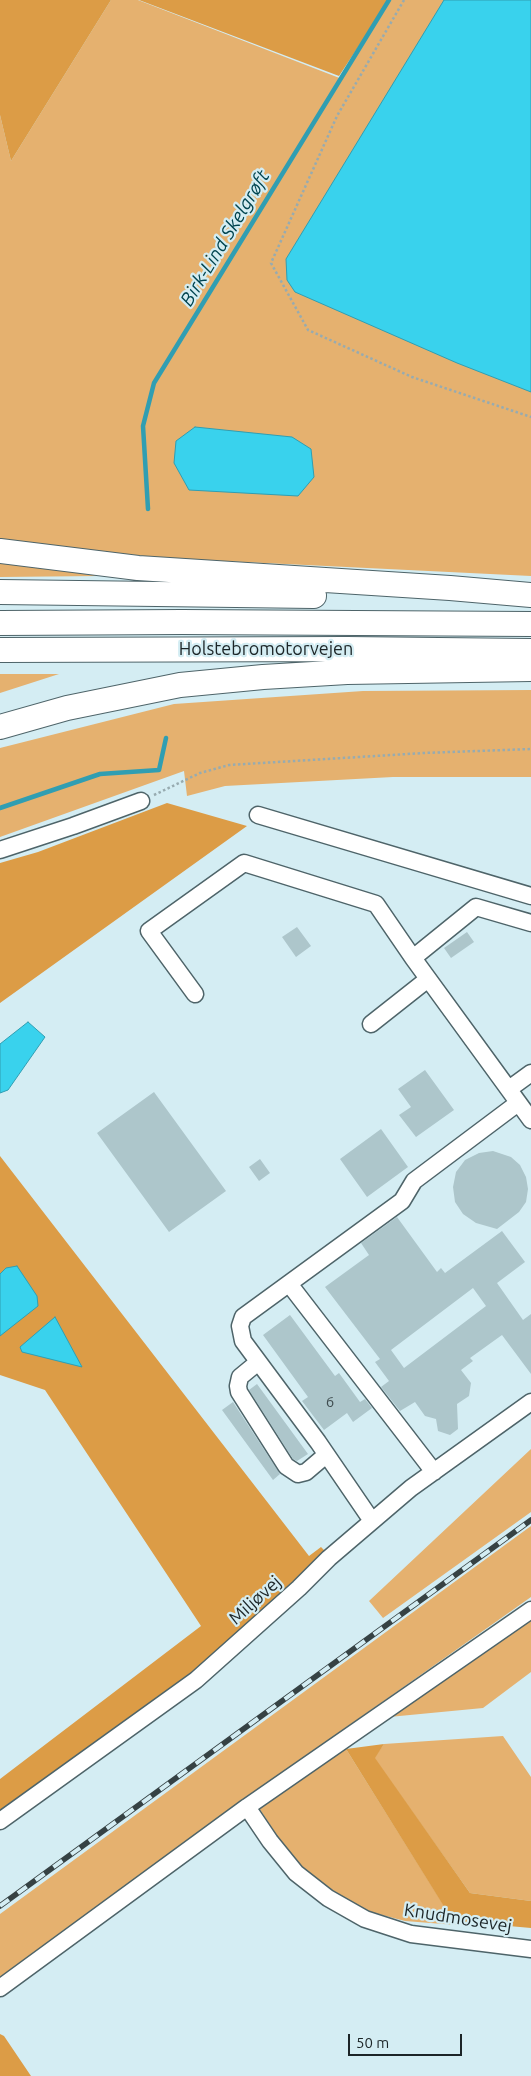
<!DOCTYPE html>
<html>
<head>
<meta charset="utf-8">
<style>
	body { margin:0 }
	#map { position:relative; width:531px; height:2076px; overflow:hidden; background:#d4edf3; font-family:Ubuntu,sans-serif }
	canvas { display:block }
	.scale { position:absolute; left:348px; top:2034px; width:114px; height:22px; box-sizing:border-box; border:2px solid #1c2527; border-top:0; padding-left:6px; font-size:15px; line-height:18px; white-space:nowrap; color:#1c2527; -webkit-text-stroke:4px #d4edf3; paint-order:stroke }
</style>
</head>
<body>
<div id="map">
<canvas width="531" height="2076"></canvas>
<div class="scale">50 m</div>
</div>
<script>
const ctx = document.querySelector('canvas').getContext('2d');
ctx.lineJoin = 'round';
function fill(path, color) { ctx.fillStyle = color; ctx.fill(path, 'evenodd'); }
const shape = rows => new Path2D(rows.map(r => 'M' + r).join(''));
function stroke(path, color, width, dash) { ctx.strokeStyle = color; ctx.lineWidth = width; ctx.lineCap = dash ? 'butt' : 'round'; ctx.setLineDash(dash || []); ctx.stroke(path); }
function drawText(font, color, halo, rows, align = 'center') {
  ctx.font = font + ' Ubuntu,sans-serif'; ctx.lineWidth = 4.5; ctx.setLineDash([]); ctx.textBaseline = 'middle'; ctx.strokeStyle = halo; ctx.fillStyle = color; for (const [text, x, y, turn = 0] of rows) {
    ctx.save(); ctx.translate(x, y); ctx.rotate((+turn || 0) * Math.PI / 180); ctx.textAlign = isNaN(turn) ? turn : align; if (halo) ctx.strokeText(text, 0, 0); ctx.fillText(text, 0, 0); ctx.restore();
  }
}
const green = shape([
	[111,0,138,0,342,79,390,0,531,0,531,576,162,558,0,540,0,115,11,161],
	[0,562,99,576,0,577],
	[0,674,59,674,0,693],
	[531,690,531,777,393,777,225,786,187,796,184,771,0,837,0,748,174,704,363,691],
	[531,1449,531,1512,383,1618,369,1601],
	[531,1526,531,1597,242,1801,0,1977,0,1914],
	[531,1620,531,1672,483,1708,389,1717],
	[503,1736,531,1777,531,1901,470,1893,374,1758,384,1744],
	[346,1749,456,1925,405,1921,359,1909,295,1863,259,1808]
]);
const forest = shape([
	[0,0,111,0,11,161,0,115],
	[139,0,389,0,339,76],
	[167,803,247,826,0,1003,0,863,38,852],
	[0,1156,309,1556,321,1547,326,1552,193,1673,0,1812,0,1779,201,1626,45,1390,0,1375],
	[384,1744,375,1758,470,1893,531,1901,531,1928,453,1921,346,1749],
	[0,2034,4,2036,31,2076,0,2076]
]);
const water = shape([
	[444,0,531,0,531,392,457,363,295,292,287,280,286,259,444,0],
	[195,427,292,437,311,449,314,477,298,496,189,490,174,463,176,441,195,427],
	[28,1022,45,1037,8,1090,0,1093,0,1044,28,1022],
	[17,1266,37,1296,38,1306,0,1336,0,1274,6,1268,17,1266],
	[55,1317,82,1367,22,1352,20,1347,55,1317]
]);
const stream = shape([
	[148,509,143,426,154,383,389,0],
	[0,808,100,774,159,770,166,738]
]);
const building = shape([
	[297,927,311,946,296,957,282,937],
	[467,932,474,942,451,958,444,948],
	[425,1070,454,1110,416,1137,399,1115,411,1107,398,1089],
	[154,1092,226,1191,169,1232,97,1133],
	[381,1129,408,1167,367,1197,340,1159],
	[493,1151,511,1157,520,1165,526,1177,528,1189,526,1202,519,1212,497,1229,476,1223,463,1214,455,1202,453,1187,456,1172,465,1160,479,1153],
	[260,1159,270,1173,259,1181,249,1167],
	[397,1217,437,1272,441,1268,445,1273,502,1231,525,1262,497,1283,523,1320,531,1314,531,1374,502,1335,470,1358,473,1361,461,1370,471,1383,469,1396,457,1404,458,1429,450,1435,438,1431,436,1419,425,1416,415,1402,400,1411,381,1387,389,1381,375,1362,380,1359,325,1287,369,1255,361,1243],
	[473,1288,486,1306,404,1368,391,1350],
	[290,1315,335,1376,339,1373,360,1402,365,1399,372,1408,353,1422,347,1413,324,1430,302,1401,308,1397,263,1335],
	[257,1384,308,1454,297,1461,293,1459,249,1390],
	[233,1402,280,1474,273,1480,222,1410]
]);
const path = shape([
	[404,0,337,116,271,263,308,330,412,377,531,417],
	[154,795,200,773,229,765,424,753,531,749]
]);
const minor = shape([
	[258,815,531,896],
	[0,850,73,826,141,801],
	[413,958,476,907,531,923],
	[195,994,149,931,244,863,376,904,413,958,531,1120],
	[371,1024,428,979],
	[509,1089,531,1073],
	[290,1285,434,1472],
	[257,1363,240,1377,238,1386,239,1392,286,1466,298,1474,306,1472,326,1455],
	[372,1521,318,1442,243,1341,240,1326,243,1317,402,1201,414,1181,518,1103],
	[247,1807,270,1841,296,1873,328,1898,365,1919,411,1934,531,1949],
	[0,1821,196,1680,299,1588,329,1558,411,1488,531,1402],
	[0,1988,247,1807,531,1610]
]);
const highway = shape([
	[0,551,138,568,450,588,531,595],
	[0,592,314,596],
	[0,623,182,622,531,624],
	[0,650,347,649,531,651],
	[0,727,67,708,180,685,263,677,347,672,531,669]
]);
const rail = shape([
	[0,1906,531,1520]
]);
const numberNames = [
	["6",330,1402]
];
const streetNames = [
	["Holstebromotorvejen",266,649],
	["Miljøvej",255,1600,-42],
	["Knudmosevej",458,1918,9]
];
const waterNames = [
	["Birk-Lind Skelgrøft",225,238,-59]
];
fill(green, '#e5b16f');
fill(forest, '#dc9c46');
fill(water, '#39d2ed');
stroke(water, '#309eb2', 1);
stroke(stream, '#309eb2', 4.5);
fill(building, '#adc6cb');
stroke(minor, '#4e6469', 19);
stroke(highway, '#4e6469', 26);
stroke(path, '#97abb0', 2.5, [2.5, 2.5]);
stroke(minor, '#fff', 16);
stroke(highway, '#fff', 24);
stroke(rail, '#364244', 5.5);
stroke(rail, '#d4edf3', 4, [11]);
drawText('15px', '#404d50', null, numberNames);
drawText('18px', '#1c2527', '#d4edf3', streetNames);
drawText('italic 19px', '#00444f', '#d4edf3', waterNames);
</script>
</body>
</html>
